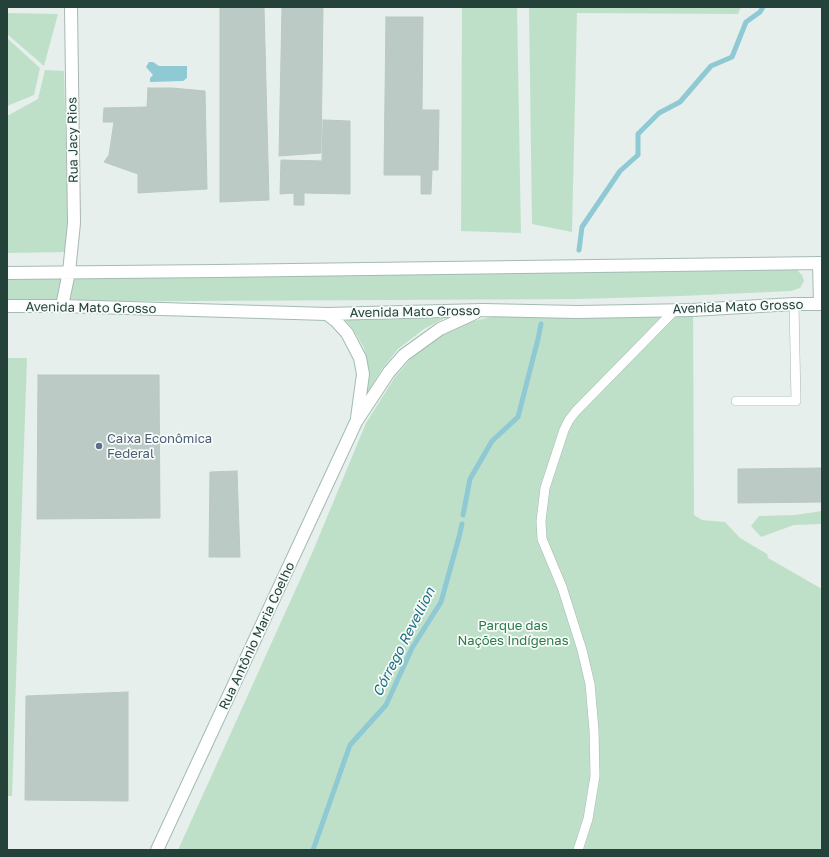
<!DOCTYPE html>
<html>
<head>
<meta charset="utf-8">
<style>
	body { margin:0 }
	#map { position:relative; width:829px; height:857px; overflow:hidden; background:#e6efeb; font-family:"Golos Text",sans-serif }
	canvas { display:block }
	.frame { position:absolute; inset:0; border:8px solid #24423a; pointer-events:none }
</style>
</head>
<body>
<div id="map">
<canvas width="829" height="857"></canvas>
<div class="frame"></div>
</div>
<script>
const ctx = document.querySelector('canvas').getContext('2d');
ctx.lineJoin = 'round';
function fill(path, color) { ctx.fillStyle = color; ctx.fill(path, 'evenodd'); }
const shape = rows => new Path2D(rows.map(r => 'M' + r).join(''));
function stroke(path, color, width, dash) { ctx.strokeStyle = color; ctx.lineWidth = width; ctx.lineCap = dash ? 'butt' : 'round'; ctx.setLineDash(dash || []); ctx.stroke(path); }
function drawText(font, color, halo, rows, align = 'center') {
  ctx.font = font + ' "Golos Text",sans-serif'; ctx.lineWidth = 3.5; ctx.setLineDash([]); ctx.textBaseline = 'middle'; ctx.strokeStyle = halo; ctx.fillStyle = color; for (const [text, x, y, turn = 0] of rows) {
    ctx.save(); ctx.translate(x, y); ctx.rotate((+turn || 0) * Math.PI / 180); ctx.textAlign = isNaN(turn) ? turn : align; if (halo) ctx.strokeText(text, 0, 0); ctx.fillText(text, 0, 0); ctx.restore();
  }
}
const green = shape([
	[462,7,517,7,521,233,461,231],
	[529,7,741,7,738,14,577,13,572,232,532,224],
	[7,13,58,14,44,66,7,34],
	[7,38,40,68,34,95,7,106],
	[45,70,64,71,69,252,7,253,7,116,38,99],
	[795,268,802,275,804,281,800,288,791,291,682,296,580,299,7,302,7,278],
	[693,313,694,515,702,520,725,522,740,538,767,554,768,558,822,589,822,850,178,850,313,551,366,423,395,377,415,354,444,333,465,323,500,315],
	[343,317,445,318,424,329,398,349,382,369,363,400,368,367,364,348,353,329],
	[7,358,27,358,12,796,7,796],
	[822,511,822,524,794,525,761,537,751,526,759,516,795,515]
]);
const water = shape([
	[149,62,153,62,159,66,187,66,187,78,183,81,150,82,150,78,153,75,146,67]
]);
const stream = shape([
	[579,250,582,227,620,171,638,155,638,134,659,113,680,102,711,66,732,57,746,22,760,12,763,7],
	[463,515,470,479,492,441,518,417,538,339,541,324],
	[313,850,350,745,386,705,412,648,441,602,459,537,462,524]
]);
const building = shape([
	[220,7,264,7,269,200,220,202,220,7],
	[282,7,323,7,321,153,279,156,282,7],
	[386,17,423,17,422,110,439,110,438,170,432,170,431,194,421,194,421,175,384,175,386,17],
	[148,88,172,88,205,91,207,189,138,193,138,174,104,162,109,155,114,122,103,122,104,108,147,107,148,88],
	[323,120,350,121,350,194,304,193,304,205,294,205,294,193,280,194,281,160,322,161,323,120],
	[38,375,159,375,160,518,37,519,38,375],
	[822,468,822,502,738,503,738,469,822,468],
	[237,471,240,557,209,557,210,472,237,471],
	[128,692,128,801,25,800,26,696,128,692]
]);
const lane = shape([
	[736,401,796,401,794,304],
	[578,850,588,819,595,776,594,730,590,684,582,650,562,587,542,539,541,521,545,488,564,430,569,420,576,411,675,310]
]);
const street = shape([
	[69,272,74,223,71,7]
]);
const secondary = shape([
	[819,263,820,304],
	[7,273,217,271,822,263],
	[7,306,62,306,327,314,483,310,577,312,692,310,794,304,822,304],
	[62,306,69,272],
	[327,314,336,321,347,333,360,358,363,374,357,418],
	[157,850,356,422,389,372,404,355,440,329,475,313]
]);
const markers = [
	[99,446,4,"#5c6f8a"]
];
const streetNames = [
	["Rua Jacy Rios",73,140,-91],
	["Avenida Mato Grosso",738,307,-2],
	["Avenida Mato Grosso",91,308,1],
	["Avenida Mato Grosso",415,312,-1],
	["Rua Antônio Maria Coelho",257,636,-65]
];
const serviceNames = [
	["Caixa Econômica",107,439],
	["Federal",107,454]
];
const parkNames = [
	["Parque das",513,626],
	["Nações Indígenas",513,641]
];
const waterNames = [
	["Córrego Revellion",404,642,-63]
];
fill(green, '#bfe0c8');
fill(water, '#8ec9d4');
stroke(stream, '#8ec9d4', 5);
fill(building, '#bbcac4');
stroke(building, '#b8c9c2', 1);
stroke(lane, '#a8b8b2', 10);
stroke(street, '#a8b8b2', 14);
stroke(secondary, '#a4bbb3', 14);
stroke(lane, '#fff', 9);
stroke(street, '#fff', 12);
stroke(secondary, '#fff', 12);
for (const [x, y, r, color] of markers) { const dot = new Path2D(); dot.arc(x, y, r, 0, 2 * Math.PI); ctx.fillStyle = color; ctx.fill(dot); stroke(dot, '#f7fbf9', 1.5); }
drawText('13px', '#24423a', '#f7fbf9', streetNames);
drawText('13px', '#4e5e75', '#f7fbf9', serviceNames, 'left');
drawText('13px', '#2d7a4b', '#f7fbf9', parkNames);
drawText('italic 14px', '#1c6f80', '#f7fbf9', waterNames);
</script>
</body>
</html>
